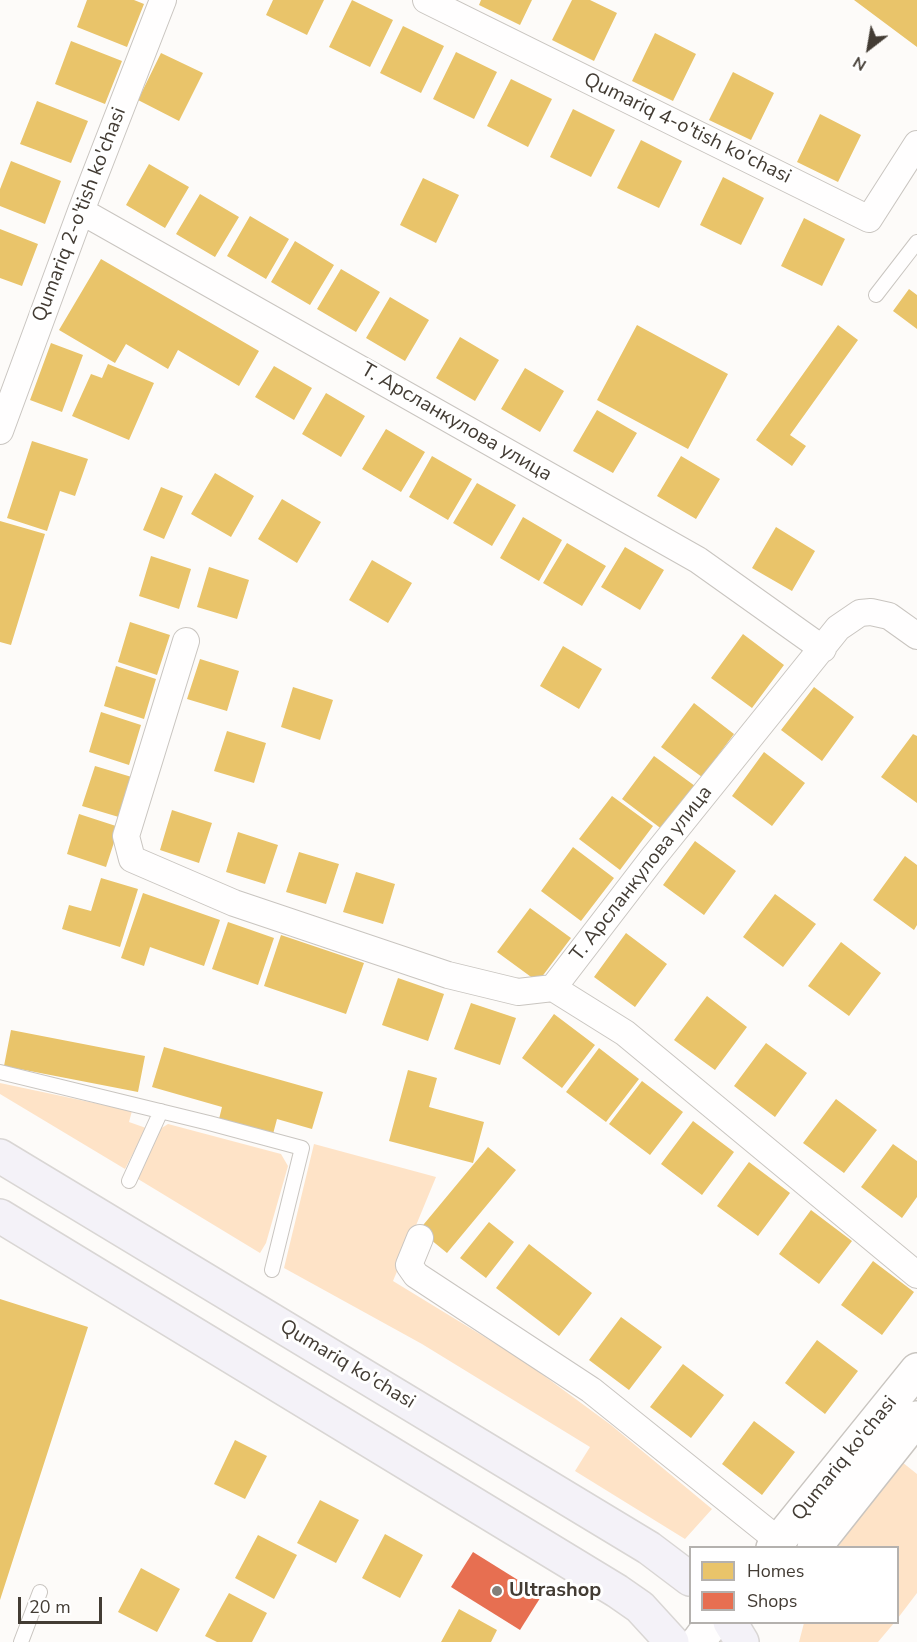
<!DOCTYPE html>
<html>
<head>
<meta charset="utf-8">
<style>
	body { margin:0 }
	#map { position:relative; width:917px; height:1642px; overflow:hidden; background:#fdfbf9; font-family:"Nunito Sans",sans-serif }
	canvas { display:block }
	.legend { position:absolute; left:689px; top:1546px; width:210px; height:78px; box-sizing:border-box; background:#fff; border:2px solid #b4b1ae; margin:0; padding:8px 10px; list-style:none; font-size:18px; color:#433c34 }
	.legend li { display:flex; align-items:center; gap:12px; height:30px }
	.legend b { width:30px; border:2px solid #b4b1ae }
	.north { position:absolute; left:839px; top:18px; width:60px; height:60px; -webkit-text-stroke:4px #fff; paint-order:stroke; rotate:211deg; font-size:16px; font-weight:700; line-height:24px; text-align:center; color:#433c34 }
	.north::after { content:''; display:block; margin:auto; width:21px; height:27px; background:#433c34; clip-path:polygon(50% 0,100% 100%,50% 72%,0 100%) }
	.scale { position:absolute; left:18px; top:1597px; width:84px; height:27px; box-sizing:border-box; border:3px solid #433c34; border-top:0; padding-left:8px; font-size:18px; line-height:21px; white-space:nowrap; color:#433c34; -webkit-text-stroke:4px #fff; paint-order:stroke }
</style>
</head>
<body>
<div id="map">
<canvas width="917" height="1642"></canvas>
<ul class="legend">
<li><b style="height:16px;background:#e9c46a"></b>Homes</li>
<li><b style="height:16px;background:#e76f51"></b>Shops</li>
</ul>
<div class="north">N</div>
<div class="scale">20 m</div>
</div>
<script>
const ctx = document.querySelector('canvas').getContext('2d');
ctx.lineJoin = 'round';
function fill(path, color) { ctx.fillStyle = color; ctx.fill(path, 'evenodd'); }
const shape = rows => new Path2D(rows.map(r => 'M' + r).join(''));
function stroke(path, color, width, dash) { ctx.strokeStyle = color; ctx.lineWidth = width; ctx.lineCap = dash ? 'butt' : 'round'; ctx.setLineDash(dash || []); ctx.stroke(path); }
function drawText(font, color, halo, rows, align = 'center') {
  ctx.font = font + ' "Nunito Sans",sans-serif'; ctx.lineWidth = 6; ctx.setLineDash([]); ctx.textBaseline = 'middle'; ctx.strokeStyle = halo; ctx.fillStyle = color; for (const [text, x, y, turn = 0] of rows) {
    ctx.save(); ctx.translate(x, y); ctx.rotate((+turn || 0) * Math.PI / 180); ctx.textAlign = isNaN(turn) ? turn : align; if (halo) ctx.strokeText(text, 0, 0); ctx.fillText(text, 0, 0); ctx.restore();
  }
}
const green = shape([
	[0,1083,132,1111,129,1122,146,1128,125,1169,0,1094],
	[168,1124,281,1154,288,1166,266,1243,260,1253,138,1179,160,1129],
	[314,1144,436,1177,393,1281,524,1361,611,1425,712,1509,685,1539,575,1471,590,1447,422,1344,284,1268],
	[902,1462,917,1474,917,1593,898,1618,898,1548,837,1548],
	[804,1623,804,1622,894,1623,878,1642,799,1642]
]);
const homes = shape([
	[87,0,134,0,144,4,127,47,77,27],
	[273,0,324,0,307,35,266,15],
	[352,0,393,20,370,67,329,47],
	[481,0,532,0,520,25,479,5],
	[572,0,590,0,617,13,594,61,552,40],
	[854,0,917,0,917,47],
	[403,26,444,46,421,93,380,73],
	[655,33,696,54,673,101,632,81],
	[71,41,122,61,105,104,55,84],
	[456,52,497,72,474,119,433,99],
	[161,53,203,73,179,121,138,100],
	[733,72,774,93,751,140,709,120],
	[511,79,552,99,528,147,487,126],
	[37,101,88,121,71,163,20,144],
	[573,109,615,130,591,177,550,157],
	[820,114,861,135,838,182,797,162],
	[641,140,682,161,659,208,617,188],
	[11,161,61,181,45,224,0,206,0,189],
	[149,164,189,187,165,228,126,205],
	[723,177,764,198,741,245,700,225],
	[423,178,459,195,436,243,400,225],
	[200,194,239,217,215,257,176,234],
	[250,216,289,239,266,279,227,256],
	[804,218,845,239,822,286,781,266],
	[0,229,38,244,22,286,0,278],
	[295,241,334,265,310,305,271,282],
	[101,259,259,351,239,386,178,350,168,369,126,344,115,363,59,330],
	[341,269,380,292,356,332,317,309],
	[909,289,917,295,917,329,893,311],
	[390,297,429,320,405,361,366,338],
	[637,325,728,374,688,449,597,400],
	[838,325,858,340,790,435,806,446,792,466,756,440],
	[460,337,499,360,475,401,436,378],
	[51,343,83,355,62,412,30,400],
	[108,364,154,383,129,440,72,416,91,374,102,378],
	[274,366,312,388,294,420,255,397],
	[525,368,564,391,540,432,501,409],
	[326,393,365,416,341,457,302,434],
	[597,410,637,433,613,473,573,451],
	[386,429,425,452,401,492,362,469],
	[32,441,88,459,75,496,60,491,47,531,7,518],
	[432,456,472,479,448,520,409,497],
	[681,456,720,479,696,519,657,496],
	[215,473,254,496,231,537,191,514],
	[477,483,516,505,492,546,453,523],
	[161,487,183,496,164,539,143,530],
	[282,499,321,522,297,563,258,539],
	[523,517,562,540,539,581,500,558],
	[0,521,45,534,11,645,0,642],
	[776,527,815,551,792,591,752,568],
	[567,543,606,566,582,606,543,583],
	[625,547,664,570,640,610,601,587],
	[151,556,191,569,179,609,139,596],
	[372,560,412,583,388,623,349,600],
	[209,567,249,580,237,619,197,607],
	[130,622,170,635,157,675,118,662],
	[743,634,784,665,752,708,711,678],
	[563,646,602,669,579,709,540,686],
	[200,659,239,671,227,711,187,699],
	[116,666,156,679,144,719,104,706],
	[293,687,333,700,320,740,281,727],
	[814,687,854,717,822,761,781,730],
	[694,703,734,734,702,777,661,747],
	[101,712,141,725,129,765,89,752],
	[227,731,266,743,254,783,214,771],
	[913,734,917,736,917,803,881,777],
	[764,752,805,783,772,826,732,796],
	[654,756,695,786,663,830,622,799],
	[95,766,135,778,122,818,82,806],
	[612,796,653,826,620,870,579,839],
	[172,810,212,823,199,863,160,850],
	[79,814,119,827,106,867,67,854],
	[238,832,278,845,265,884,226,872],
	[695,841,736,871,704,915,663,885],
	[573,847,614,878,581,921,541,891],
	[299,852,339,864,326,904,286,892],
	[905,856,917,865,917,925,914,930,873,900],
	[356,872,395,884,383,924,343,912],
	[101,878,138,889,120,947,62,929,69,905,91,911],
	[143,893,220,920,204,966,150,947,144,966,121,958],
	[775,894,816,924,783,967,743,937],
	[530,908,571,938,538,982,497,952],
	[228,922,274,938,258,985,212,969],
	[626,933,667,964,635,1007,594,977],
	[281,935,364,963,346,1014,264,986],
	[841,942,881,973,849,1016,808,986],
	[398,978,444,994,428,1041,382,1025],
	[707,996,747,1027,715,1070,674,1040],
	[471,1003,516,1018,500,1065,454,1049],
	[554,1014,595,1045,562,1088,522,1058],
	[11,1030,145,1056,138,1092,4,1066],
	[766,1043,807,1073,775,1117,734,1086],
	[164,1047,323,1092,312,1129,277,1119,273,1134,219,1119,222,1107,152,1087],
	[599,1048,639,1079,606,1122,566,1092],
	[408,1070,437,1078,429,1107,484,1122,473,1163,389,1141],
	[642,1081,683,1112,650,1155,609,1124],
	[836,1099,877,1130,844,1173,803,1143],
	[693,1121,734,1152,702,1195,661,1164],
	[893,1144,917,1161,917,1197,902,1218,861,1187],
	[488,1147,516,1170,447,1253,419,1230],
	[749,1162,790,1193,758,1236,717,1206],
	[811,1210,852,1241,819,1284,779,1254],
	[489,1222,514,1242,486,1278,460,1258],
	[529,1244,592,1293,559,1336,496,1288],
	[873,1261,914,1292,882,1335,841,1305],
	[0,1299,88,1327,0,1600],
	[621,1317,662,1347,629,1390,589,1360],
	[817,1340,858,1371,825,1414,785,1383],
	[683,1364,724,1395,691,1438,650,1407],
	[754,1421,795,1452,762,1495,722,1464],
	[235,1440,267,1456,245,1499,214,1484],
	[320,1500,359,1520,336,1563,297,1543],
	[385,1534,423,1555,400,1598,362,1578],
	[258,1535,297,1555,274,1599,235,1578],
	[141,1568,180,1589,157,1632,118,1612],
	[229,1593,267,1613,252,1642,217,1642,205,1636],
	[459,1609,497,1630,491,1642,441,1642]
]);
const shops = shape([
	[473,1552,542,1595,520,1630,451,1587]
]);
const service = shape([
	[876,295,917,242],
	[0,1072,209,1123,302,1148,272,1270],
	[129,1181,161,1111],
	[21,1642,40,1592]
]);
const minor = shape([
	[426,0,869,219,917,144],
	[81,211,698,560,823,649],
	[0,431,81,211,163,0],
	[186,641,126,836,132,859,234,903,448,975,518,992,553,988,625,1033,917,1275],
	[553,988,652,859,838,628,860,613,871,612,889,616,917,636],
	[420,1238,409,1265,416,1275,591,1390,779,1541]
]);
const secondary = shape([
	[773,1548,917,1370],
	[814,1548,917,1418],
	[698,1642,713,1622]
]);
const primary = shape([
	[0,1156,649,1548,690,1579],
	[0,1216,617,1591,640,1607,672,1642],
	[730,1622,742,1642]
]);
const markers = [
	[497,1591,6,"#847f79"]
];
const streetNames = [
	["Qumariq 4-o'tish ko'chasi",687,129,26],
	["Qumariq 2-o'tish ko'chasi",80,215,-69],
	["Т. Арсланкулова улица",456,423,30],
	["Т. Арсланкулова улица",642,874,-52],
	["Qumariq ko'chasi",347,1365,31],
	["Qumariq ko'chasi",845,1459,-51]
];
const poiNames = [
	["Ultrashop",509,1591]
];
fill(green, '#fee3c7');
fill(homes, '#e9c46a');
fill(shops, '#e76f51');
stroke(service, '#c9c5c0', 16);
stroke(minor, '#c9c5c0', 28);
stroke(secondary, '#c9c5c0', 36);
stroke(primary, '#d9d6d4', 36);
stroke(service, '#fffefe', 14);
stroke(minor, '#fffefe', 26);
stroke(secondary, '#fffefe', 33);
stroke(primary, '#f4f2f8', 33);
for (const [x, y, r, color] of markers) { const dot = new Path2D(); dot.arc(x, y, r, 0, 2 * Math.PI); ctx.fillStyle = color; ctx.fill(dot); stroke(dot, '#fff', 2); }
drawText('20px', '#433c34', '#fff', streetNames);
drawText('bold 20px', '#433c34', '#fff', poiNames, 'left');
</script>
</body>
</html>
